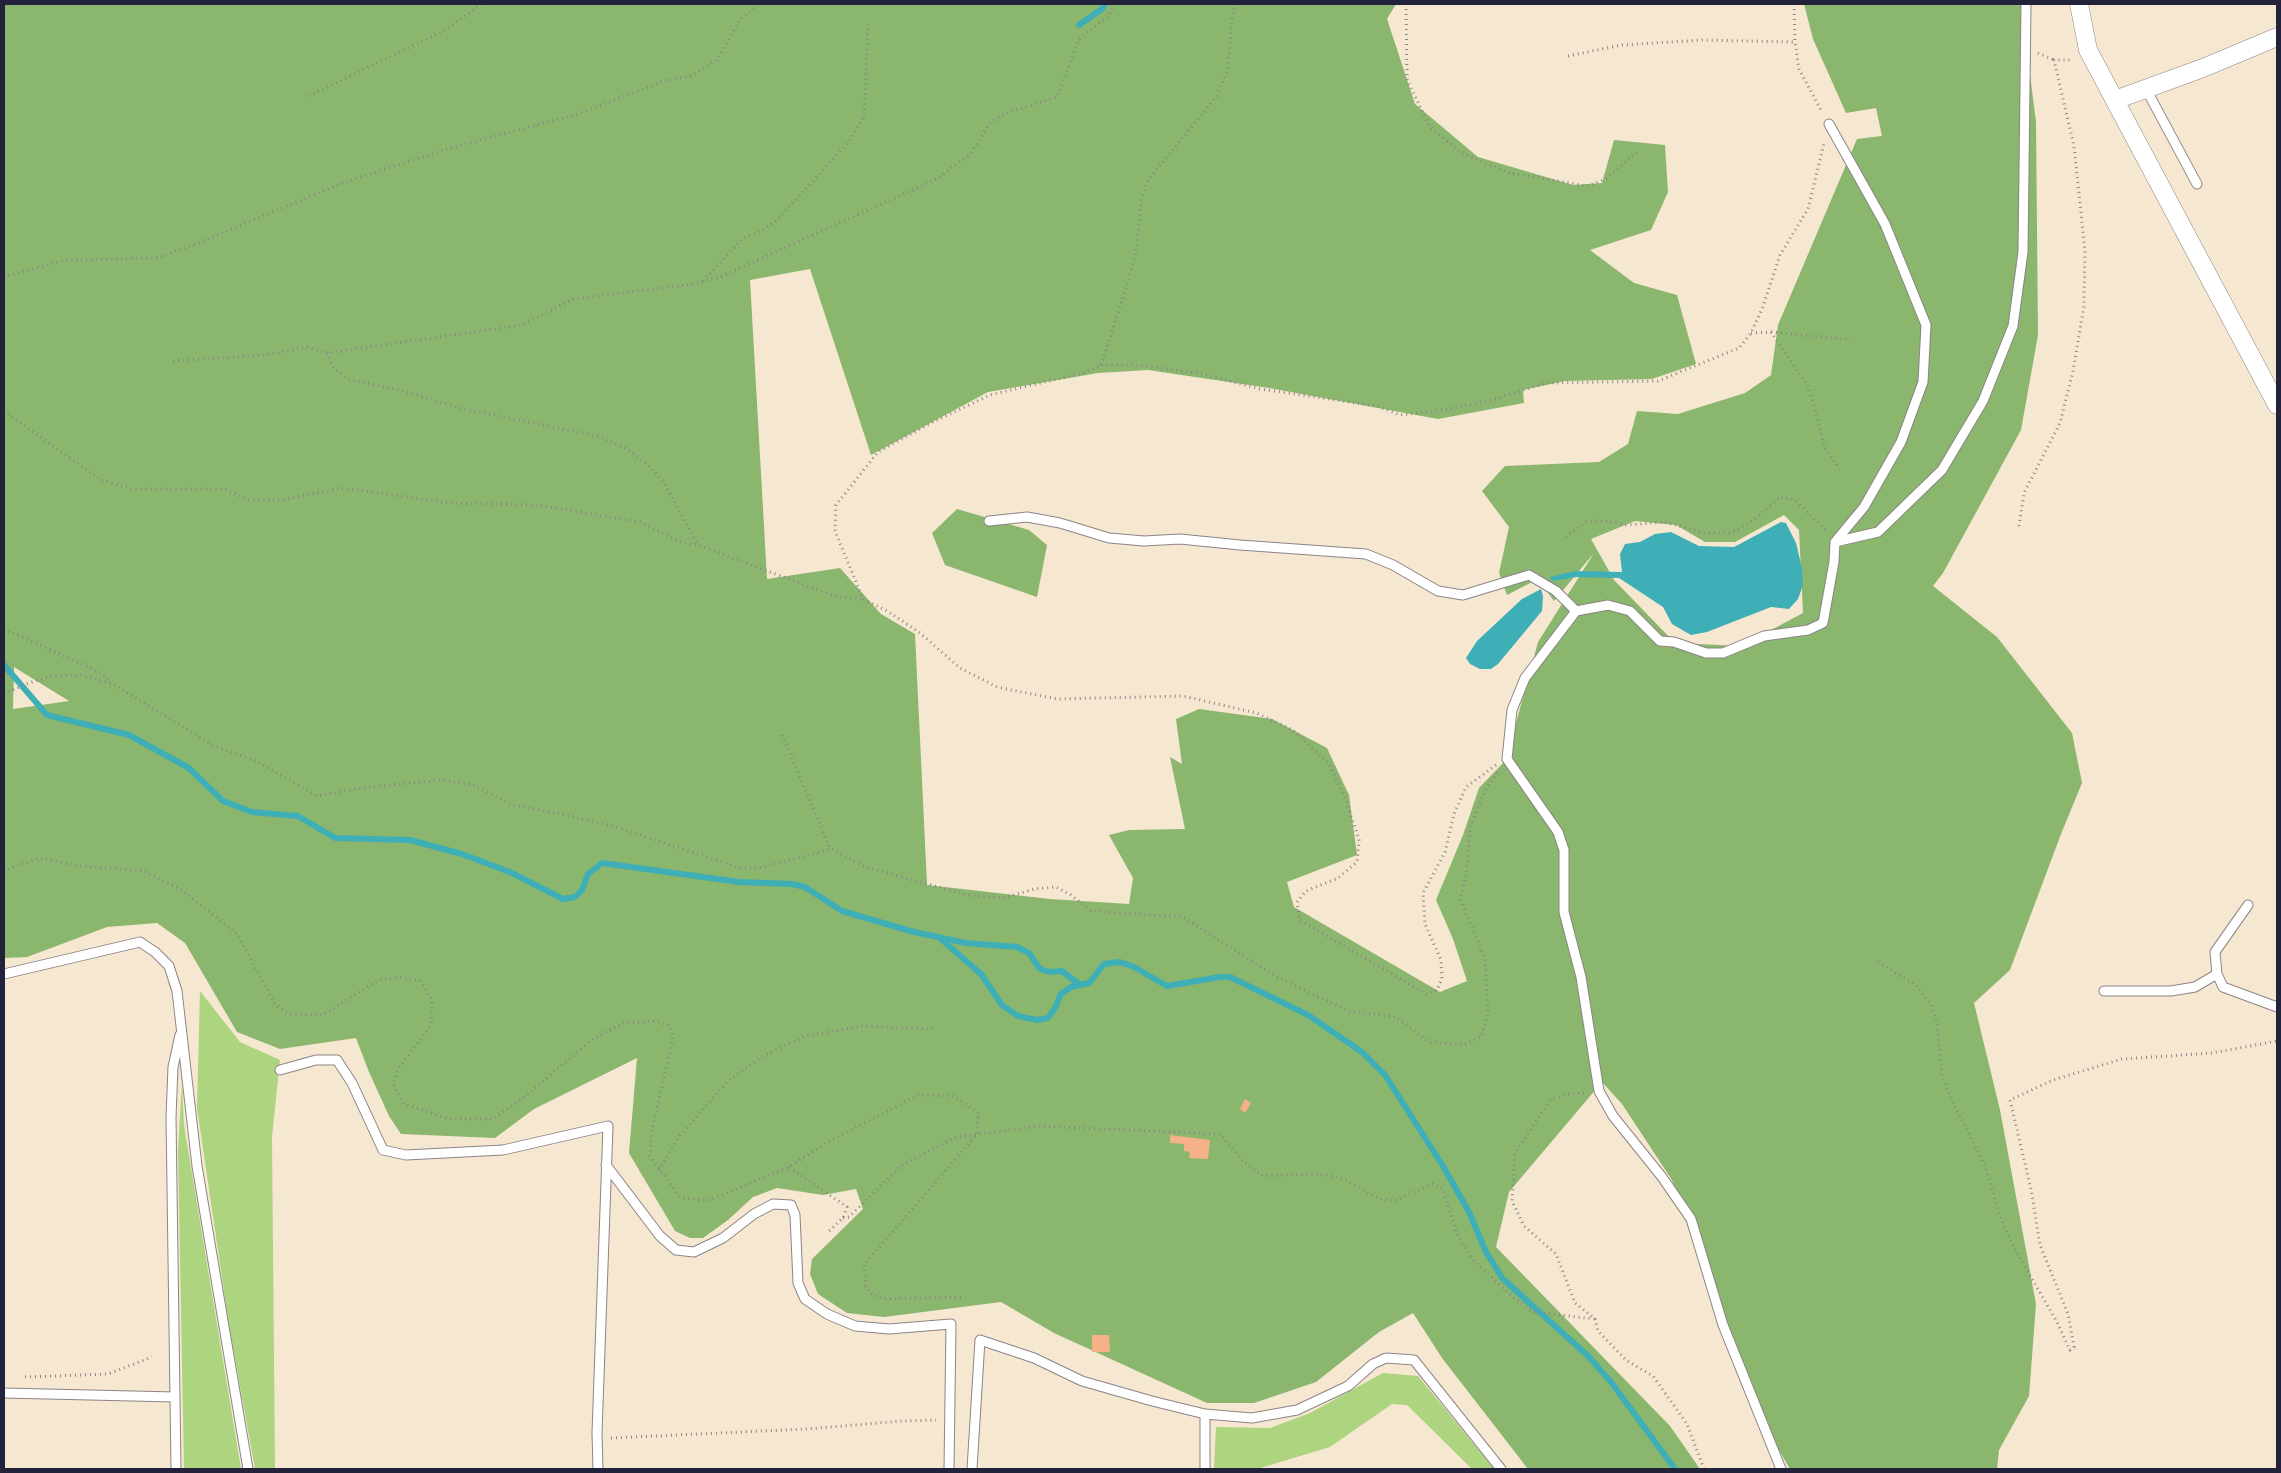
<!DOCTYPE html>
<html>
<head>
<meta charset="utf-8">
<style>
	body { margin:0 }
	#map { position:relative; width:2281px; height:1473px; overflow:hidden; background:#f6e7d1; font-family:"Indie Flower",sans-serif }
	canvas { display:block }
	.frame { position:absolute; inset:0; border:5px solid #22223b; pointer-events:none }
</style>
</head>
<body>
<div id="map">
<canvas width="2281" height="1473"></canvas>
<div class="frame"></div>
</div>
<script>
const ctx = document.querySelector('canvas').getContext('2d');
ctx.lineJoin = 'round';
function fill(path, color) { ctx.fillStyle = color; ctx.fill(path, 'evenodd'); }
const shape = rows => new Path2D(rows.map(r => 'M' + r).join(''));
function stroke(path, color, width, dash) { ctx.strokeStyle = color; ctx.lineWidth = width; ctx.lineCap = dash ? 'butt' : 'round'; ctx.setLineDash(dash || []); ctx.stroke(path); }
const green = shape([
	[200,991,240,1042,280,1060,272,1137,275,1469,255,1469,229,1325,197,1108],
	[182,1082,184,1125,241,1469,184,1469,178,1150],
	[1383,1373,1418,1376,1494,1469,1472,1469,1407,1405,1392,1404,1330,1447,1257,1469,1214,1469,1216,1427,1270,1428,1310,1413]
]);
const forest = shape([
	[4,4,1396,4,1387,19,1415,104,1478,157,1573,185,1602,183,1614,140,1665,145,1668,192,1651,230,1590,250,1634,283,1677,295,1696,364,1652,379,1565,381,1523,390,1524,403,1438,419,1269,388,1148,370,1098,373,988,392,871,455,810,269,750,280,767,579,840,568,881,614,915,634,927,885,1050,899,1129,904,1133,878,1109,835,1129,830,1185,829,1170,757,1182,764,1176,719,1199,709,1272,719,1327,748,1349,795,1357,855,1287,882,1294,907,1440,992,1467,981,1453,939,1436,900,1463,835,1479,788,1506,760,1538,642,1594,553,1554,601,1538,579,1507,595,1499,573,1509,527,1482,491,1505,466,1599,462,1628,444,1637,411,1678,414,1745,393,1771,375,1778,325,1857,139,1882,136,1876,108,1846,113,1813,39,1804,4,2021,4,2036,122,2038,335,2021,430,1943,573,1933,586,1997,637,2072,733,2082,783,2061,834,2010,970,1974,1003,2000,1110,2036,1304,2029,1396,1999,1450,1997,1469,1790,1469,1743,1389,1672,1180,1622,1104,1602,1082,1509,1192,1496,1247,1670,1426,1700,1469,1528,1469,1442,1358,1413,1313,1379,1332,1316,1382,1254,1403,1207,1403,1054,1333,1001,1302,884,1317,847,1313,818,1294,810,1274,812,1259,863,1209,856,1189,823,1195,777,1188,753,1197,728,1220,703,1238,690,1238,675,1231,629,1153,637,1058,534,1109,495,1138,401,1134,389,1116,369,1072,356,1038,280,1049,237,1032,185,943,157,923,107,927,27,957,4,958],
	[1784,515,1799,530,1803,613,1741,646,1675,643,1614,580,1591,539,1635,521,1676,525,1705,542,1735,542],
	[14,667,69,701,13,709],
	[957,509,1029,530,1047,545,1037,597,945,565,932,533]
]);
const water = shape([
	[1781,522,1786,523,1796,543,1802,568,1803,585,1798,599,1789,609,1771,607,1707,632,1691,635,1672,624,1663,607,1619,578,1577,577,1552,581,1550,577,1575,571,1622,572,1620,554,1625,544,1640,542,1655,534,1671,532,1699,546,1734,547],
	[1541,589,1543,596,1542,611,1498,664,1491,669,1480,669,1470,664,1466,658,1477,641,1522,599]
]);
const stream = shape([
	[1079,25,1102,9,1105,4],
	[4,665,47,715,129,735,189,768,223,801,252,812,298,816,335,838,410,840,462,854,512,873,563,899,575,897,582,890,588,874,602,863,739,882,792,884,805,887,842,911,914,932,966,943,1017,947,1029,953,1040,969,1050,972,1062,971,1079,984],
	[942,940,981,974,1002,1005,1018,1016,1037,1020,1048,1018,1055,1008,1061,994,1071,987,1089,983,1104,964,1120,962,1134,967,1167,986,1220,977,1230,977,1308,1015,1362,1052,1385,1075,1443,1166,1469,1212,1486,1252,1503,1279,1588,1356,1611,1382,1675,1469]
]);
const building = shape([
	[1245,1099,1251,1103,1245,1113,1240,1109],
	[1170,1135,1210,1140,1208,1159,1189,1158,1190,1152,1184,1151,1184,1144,1170,1143],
	[1092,1335,1109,1335,1110,1352,1092,1352]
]);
const path = shape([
	[1406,4,1407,79,1429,126,1461,153,1510,173,1587,186,1606,179,1637,152],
	[1794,4,1795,42,1799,69,1822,112],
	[2038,53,2054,60],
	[1568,56,1622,45,1702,40,1795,42],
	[309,96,445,30,482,4],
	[4,278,7,276,66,260,158,258,198,243,340,184,450,148,575,115,664,81,691,76,717,60,741,18,760,4],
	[703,281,742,239,763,230,777,220,848,143,864,117,868,23],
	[1771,332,1809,388,1825,448,1840,469],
	[1751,333,1771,332,1851,340],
	[327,353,334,368,348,379,404,391,459,408,597,436,627,449,646,463,663,481,698,545],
	[173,361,266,355,307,347,327,353,522,325,573,299,695,284,720,277,937,179,970,154,990,123,1006,113,1057,97,1079,39,1110,14,1113,4],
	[1101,365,1127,285,1136,251,1141,201,1148,180,1217,96,1228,68,1232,16,1235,4],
	[4,411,101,480,132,489,225,489,249,500,280,500,342,488,450,503,536,505,640,522,683,543,698,545,837,597,863,599],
	[2019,526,2024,493,2060,423,2073,371,2084,306,2085,251,2074,146,2054,60,2073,60],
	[1566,537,1586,522,1598,520,1626,525,1665,522,1704,533,1731,533,1754,520,1780,497,1795,500,1826,530],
	[4,629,98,671,111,682],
	[4,694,26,684,52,676,81,675,113,684,212,745,258,762,317,796,362,788,442,780,473,785,513,805,557,813,619,828,740,868,759,868,832,849],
	[782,735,830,848,865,867,968,895,1004,898,1034,889,1056,887,1071,895,1091,911,1183,917,1277,977,1348,1011,1396,1017,1429,1042,1463,1045,1482,1036,1488,1013,1485,959,1460,899,1466,877,1470,827,1485,791,1498,772],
	[1496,765,1466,787,1454,814,1445,852,1423,893,1425,924,1441,960,1442,979,1437,990,1426,994,1300,920,1297,902,1306,891,1338,878,1357,862,1359,840,1346,800,1329,764,1293,730,1256,713,1183,696,1057,699,997,687,960,668,920,633,889,612,863,599,835,531,836,505,878,452,933,422,990,395,1083,373,1101,365,1135,365,1199,373,1260,389,1377,406,1400,415,1444,410,1495,399,1546,383,1658,381,1739,348,1751,333,1762,309,1780,255,1808,209,1824,143],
	[4,872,10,868,39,858,80,866,144,871,182,890,237,934,275,1004,289,1014,323,1015,379,980,399,977,420,981,432,999,431,1025,399,1068,393,1084,404,1104,450,1119,493,1119,523,1098,594,1038,624,1023,655,1021,670,1026,673,1039,651,1135,650,1156,680,1197,707,1201,789,1167,824,1144,918,1095,954,1096,978,1113,977,1134,864,1265,866,1286,872,1294,883,1299,961,1297],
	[1878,962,1916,985,1931,1004,1937,1023,1942,1076,1952,1100,1985,1166,2001,1219,2014,1248,2057,1322,2070,1350,2074,1347,2068,1314,2040,1245,2031,1189,2010,1100,2053,1080,2122,1059,2212,1053,2277,1041],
	[1584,1093,1568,1094,1551,1099,1515,1153,1512,1201,1524,1226,1556,1254,1575,1303,1595,1319,1598,1331,1626,1360,1653,1376,1687,1424,1704,1469],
	[789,1167,847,1207,843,1218,829,1231],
	[659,1170,680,1135,728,1081,763,1056,806,1036,861,1026,935,1029],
	[843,1218,849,1217,902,1165,956,1137,1038,1126,1220,1134,1244,1162,1263,1176,1316,1174,1339,1177,1380,1199,1394,1201,1432,1184,1443,1189,1458,1236,1474,1261,1514,1298,1534,1312,1595,1319],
	[25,1377,108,1374,152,1357],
	[611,1438,807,1429,902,1421,936,1420]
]);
const service = shape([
	[2146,89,2197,184],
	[989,521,1027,517,1060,523,1109,538,1144,541,1180,539,1240,545,1366,554,1393,565,1438,591,1463,595,1529,575,1556,591,1576,611],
	[1835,542,1878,532,1942,470,1983,401,2013,326,2023,252,2026,4],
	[2248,905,2215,952,2217,974,2223,987,2277,1007],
	[4,974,140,942,155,952,169,966,177,991,197,1166,248,1469],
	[2104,991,2171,991,2195,987,2217,974],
	[280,1070,316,1060,337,1060,352,1083,383,1150,406,1155,503,1150,608,1126,597,1433,598,1469],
	[606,1165,660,1236,676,1250,694,1252,723,1238,754,1214,773,1204,791,1205,795,1215,798,1283,805,1299,827,1314,855,1326,889,1329,951,1324,949,1469],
	[4,1393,175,1397],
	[1205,1414,1205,1469],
	[176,1469,171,1117,173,1067,180,1035],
	[972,1469,980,1340,1034,1358,1082,1381,1152,1401,1205,1414,1252,1418,1297,1410,1348,1386,1373,1364,1386,1358,1414,1360,1501,1469],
	[1781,1469,1723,1325,1691,1219,1662,1177,1613,1116,1599,1091,1581,977,1564,912,1564,850,1558,832,1507,759,1512,710,1525,678,1576,611,1608,605,1630,611,1660,641,1674,642,1706,653,1723,653,1764,636,1808,630,1823,623,1834,562,1835,542,1864,507,1901,442,1923,382,1926,325,1885,224,1829,124]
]);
const minor = shape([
	[2079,4,2088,50,2277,405],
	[2115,100,2203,68,2277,37]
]);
fill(green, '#add47e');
fill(forest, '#8ab66d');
fill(water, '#3fafb7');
stroke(stream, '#3fafb7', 6);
fill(building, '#f5b289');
stroke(service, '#8c8486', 11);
stroke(minor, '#8c8486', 19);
stroke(path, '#8c8486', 3, [1, 4]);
stroke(service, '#fff', 9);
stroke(minor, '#fff', 18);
</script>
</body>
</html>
